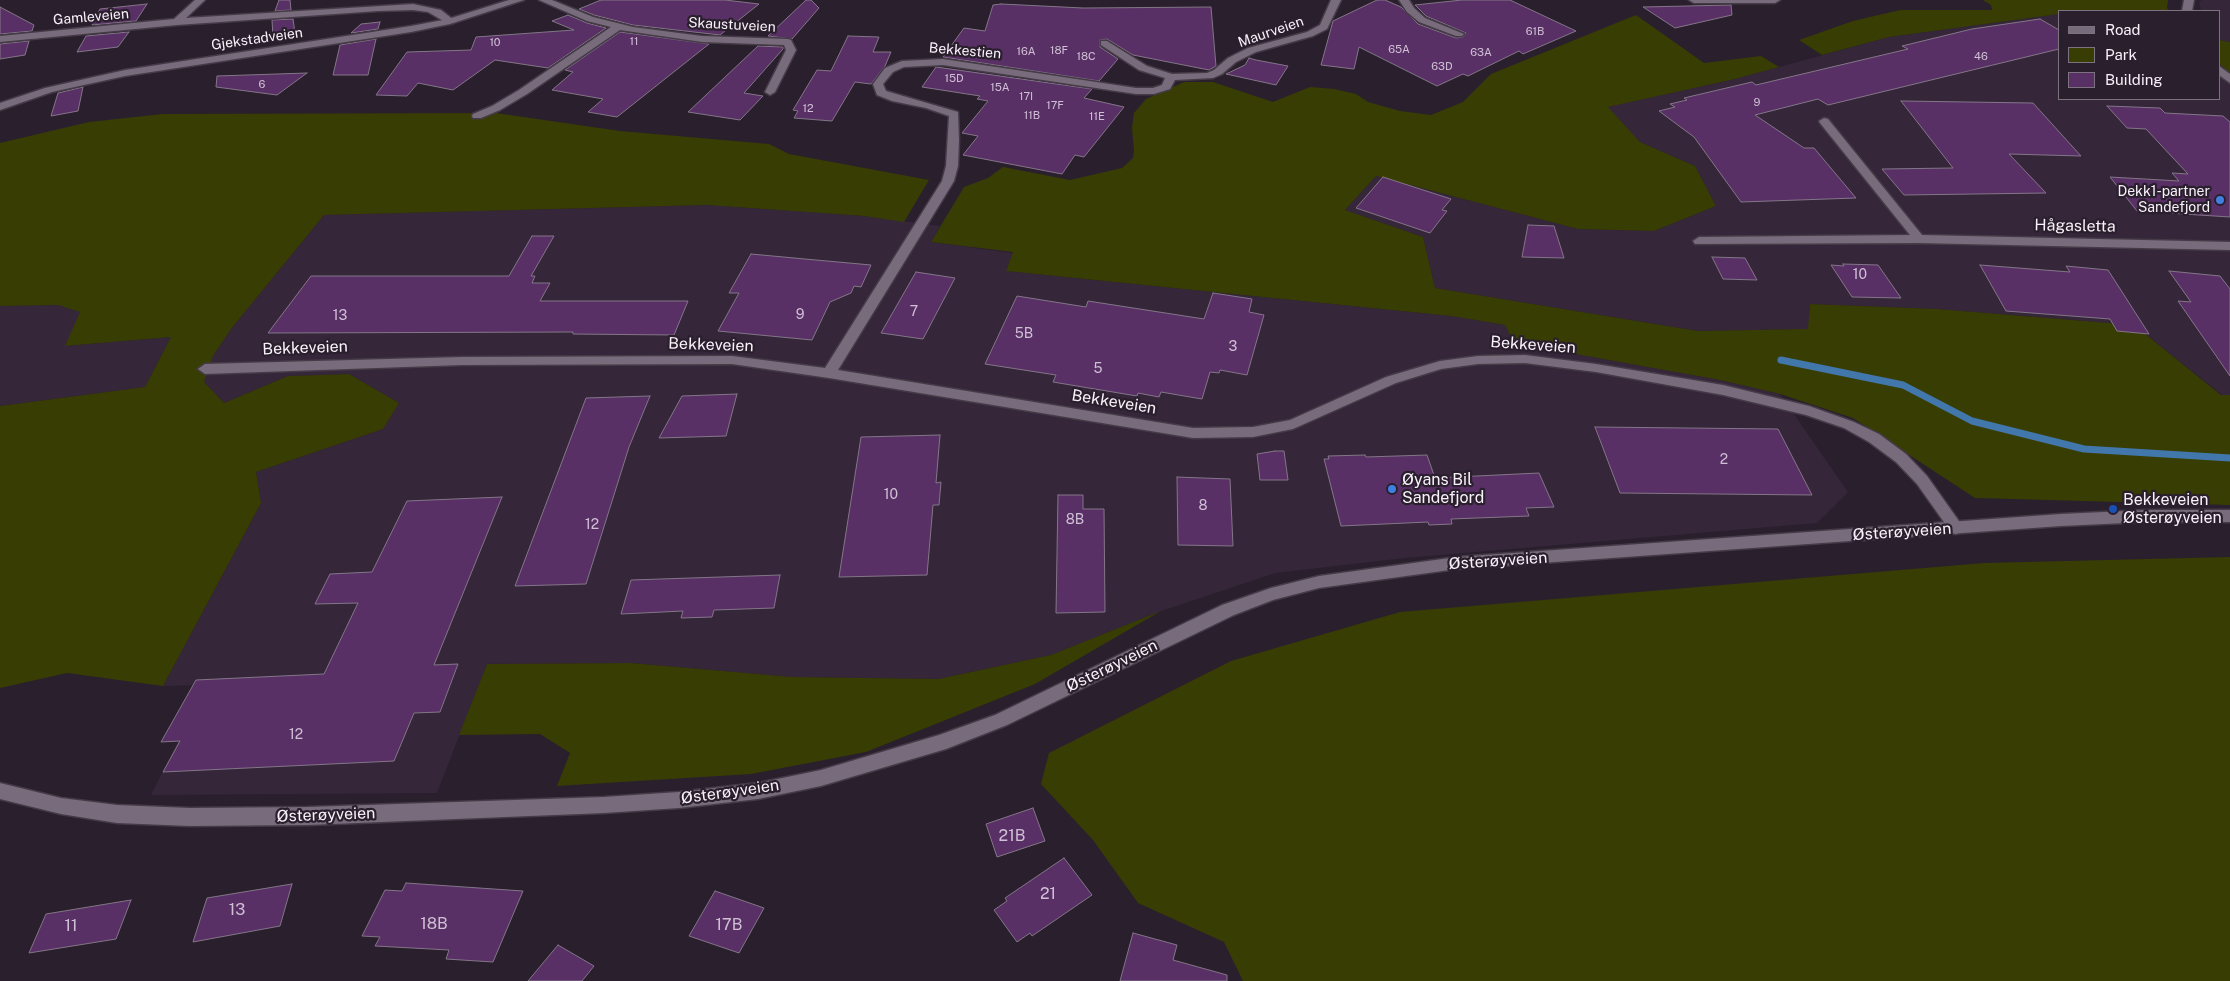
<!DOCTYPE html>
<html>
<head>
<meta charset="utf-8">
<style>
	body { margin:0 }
	#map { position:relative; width:2230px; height:981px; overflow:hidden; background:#2a1f2d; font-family:"Public Sans",sans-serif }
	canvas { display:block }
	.legend { position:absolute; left:2058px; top:10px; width:162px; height:90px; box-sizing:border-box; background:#2a1f2d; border:1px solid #7c737f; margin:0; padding:6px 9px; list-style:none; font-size:15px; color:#f8f0fa }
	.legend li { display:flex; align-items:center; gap:10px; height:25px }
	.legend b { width:25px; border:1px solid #7c737f }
</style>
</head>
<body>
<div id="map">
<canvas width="2230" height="981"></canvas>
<ul class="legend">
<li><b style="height:6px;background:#786b7c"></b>Road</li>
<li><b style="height:14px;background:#383d04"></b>Park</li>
<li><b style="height:14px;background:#593066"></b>Building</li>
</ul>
</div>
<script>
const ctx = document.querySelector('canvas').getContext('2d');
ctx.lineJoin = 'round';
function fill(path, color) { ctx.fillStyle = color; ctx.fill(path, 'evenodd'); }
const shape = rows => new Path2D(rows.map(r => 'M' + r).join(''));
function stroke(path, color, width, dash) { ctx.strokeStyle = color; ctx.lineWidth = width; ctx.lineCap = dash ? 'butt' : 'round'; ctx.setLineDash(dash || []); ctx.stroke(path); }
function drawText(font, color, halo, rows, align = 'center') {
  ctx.font = font + ' "Public Sans",sans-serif'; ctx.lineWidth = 4.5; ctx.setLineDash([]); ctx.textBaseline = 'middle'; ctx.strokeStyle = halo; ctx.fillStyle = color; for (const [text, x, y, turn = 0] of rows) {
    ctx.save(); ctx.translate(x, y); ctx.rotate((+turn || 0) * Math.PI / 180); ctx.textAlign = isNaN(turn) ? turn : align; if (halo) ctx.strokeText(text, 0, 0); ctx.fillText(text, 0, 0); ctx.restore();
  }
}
const built = shape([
	[2202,0,2230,0,2230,42,2219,40,2219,11,2201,11,2199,2],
	[2059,14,2059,99,2219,99,2219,63,2230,74,2230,395,2222,395,2134,325,1937,309,1810,304,1809,329,1698,331,1435,288,1423,237,1345,210,1376,176,1578,229,1654,231,1716,206,1695,166,1640,142,1607,107,1735,79,1889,37],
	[707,205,864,216,940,226,931,242,1013,253,1006,271,1451,316,1505,325,1514,343,1720,380,1780,394,1848,492,1817,523,1405,558,1275,573,1161,611,1051,655,938,679,792,677,631,663,487,664,437,793,151,795,206,685,163,686,261,503,256,472,383,429,399,403,349,374,288,376,224,403,204,382,213,356,231,329,324,215],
	[58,305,81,312,66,346,171,337,145,387,0,406,0,306]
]);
const green = shape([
	[1983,0,2168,0,2167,8,2169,11,2059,11,2059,14,1889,37,1822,55,1799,40,1853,21,1900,10,1992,10,1991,5],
	[1636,15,1704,63,1761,56,1779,67,1735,79,1608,107,1640,142,1695,166,1716,206,1654,231,1578,229,1376,176,1345,210,1423,237,1435,288,1698,331,1808,329,1810,304,1937,309,2134,325,2221,395,2230,395,2230,505,1975,498,1853,418,1780,394,1720,380,1514,343,1505,325,1451,316,1006,271,1013,252,931,242,964,187,988,178,1003,167,1070,180,1122,168,1133,158,1134,150,1132,128,1134,113,1146,99,1184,82,1213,82,1273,102,1310,87,1334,89,1356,94,1368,102,1400,111,1431,115,1463,102,1491,74],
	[2219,40,2230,42,2230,74,2219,63],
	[496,113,620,131,769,144,789,154,929,180,904,222,864,216,707,205,324,215,231,329,213,356,204,382,224,403,288,376,349,374,399,403,383,429,256,472,261,503,163,686,67,673,0,688,0,406,145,387,171,337,65,346,80,312,58,305,0,306,0,143,89,122,163,114],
	[2230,557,2230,981,1243,981,1224,942,1138,903,1093,840,1041,784,1049,753,1231,661,1400,612,1984,563],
	[1161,611,1035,684,866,752,751,774,557,786,570,753,540,734,459,735,487,664,631,663,792,677,938,679,1051,655]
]);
const stream = shape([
	[1781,360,1903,385,1972,421,2084,449,2230,458]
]);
const building = shape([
	[279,0,290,0,291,10,275,11,279,0],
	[601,0,725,0,759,4,720,35,633,25,594,15,579,9,601,0],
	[806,0,811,0,819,8,792,39,768,36,806,0],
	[1377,0,1385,0,1401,7,1418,24,1456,38,1463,37,1466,33,1426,16,1415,5,1462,0,1510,0,1576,31,1523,54,1519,51,1468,76,1463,74,1437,86,1359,47,1354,69,1321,65,1333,21,1377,0],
	[147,4,136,21,92,25,100,9,147,4],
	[1001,4,1083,8,1211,7,1216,66,1209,70,1133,55,1107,39,1100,40,1100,47,1118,59,1099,81,943,57,964,28,985,31,993,5,1001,4],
	[1731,5,1732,15,1675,28,1643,7,1731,5],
	[0,7,34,25,32,31,0,34,0,7],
	[568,15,587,23,606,28,548,68,495,60,453,90,418,83,407,96,376,95,407,52,471,50,476,37,574,30,552,21,568,15],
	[293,19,295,33,273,37,272,20,293,19],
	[2040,19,2059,30,2059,49,1828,105,1818,99,1755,115,1804,148,1814,148,1856,198,1741,202,1694,137,1659,111,1675,107,1670,104,1687,100,1684,98,1752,82,1756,85,1908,49,1902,46,1972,29,2040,19],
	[380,22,378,29,351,33,361,24,380,22],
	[129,32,118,47,77,52,86,36,129,32],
	[620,32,709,44,617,117,588,112,603,99,552,90,573,72,565,70,620,32],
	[848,36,879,37,873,52,891,52,885,66,871,84,855,82,832,121,794,118,798,111,793,110,817,70,831,71,848,36],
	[376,39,368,75,333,75,340,45,376,39],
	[29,41,25,55,0,59,0,44,29,41],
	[758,46,783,47,783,49,744,93,763,96,740,120,688,112,758,46],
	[1249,58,1256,60,1288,66,1276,85,1226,74,1245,65,1249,58],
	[936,67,1092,89,1084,98,1124,107,1084,157,1075,155,1062,174,963,155,978,136,962,133,988,101,977,99,980,96,922,87,936,67],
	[307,73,277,95,216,87,217,76,307,73],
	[83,87,78,111,51,116,58,93,83,87],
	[1901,101,2033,103,2081,156,2009,154,2046,193,1904,195,1882,169,1953,168,1901,101],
	[2107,106,2160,108,2165,113,2223,116,2230,122,2230,217,2137,211,2110,177,2179,181,2172,173,2188,174,2146,129,2127,128,2107,106],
	[1383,177,1451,199,1442,210,1447,211,1430,233,1356,208,1383,177],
	[1528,225,1554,226,1564,258,1522,257,1528,225],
	[532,236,554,236,531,276,535,276,532,283,550,283,540,301,688,301,674,335,573,334,573,332,268,333,311,276,509,276,532,236],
	[751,254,805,259,871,265,861,287,854,286,851,293,830,302,812,340,718,331,739,293,729,293,751,254],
	[1712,257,1745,258,1757,280,1723,279,1712,257],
	[1843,264,1878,265,1901,298,1852,297,1831,265,1844,266,1843,264],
	[1980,265,2070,272,2066,266,2108,270,2149,334,2117,331,2110,319,2006,311,1980,265],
	[2169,271,2220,276,2230,289,2230,376,2178,301,2191,302,2169,271],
	[916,272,955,278,923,339,881,333,916,272],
	[1213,293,1252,299,1249,312,1264,315,1247,375,1220,370,1219,373,1210,372,1202,399,1161,392,1159,397,1138,393,1137,396,1053,382,1056,375,985,364,1017,296,1086,307,1088,301,1204,319,1213,293],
	[737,394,726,436,659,438,682,396,737,394],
	[650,396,629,447,586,584,515,586,586,398,650,396],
	[1595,427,1778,429,1812,495,1620,493,1595,427],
	[940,435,936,483,941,482,939,505,933,505,927,575,839,577,861,437,940,435],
	[1275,451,1284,451,1288,480,1260,480,1257,454,1275,451],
	[1365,455,1366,457,1427,455,1435,478,1539,473,1554,507,1526,508,1529,516,1451,519,1452,524,1429,525,1428,522,1341,526,1324,459,1329,459,1328,456,1365,455],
	[1177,477,1230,479,1233,546,1178,545,1177,477],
	[1058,495,1083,495,1083,509,1104,509,1105,612,1056,613,1058,495],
	[502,497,434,665,458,664,440,712,414,713,394,761,163,772,180,741,161,742,196,680,324,674,358,603,315,604,330,574,372,572,407,501,502,497],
	[780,575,774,608,714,610,712,617,681,618,683,611,621,614,631,580,780,575],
	[1033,808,1045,841,997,857,986,824,1033,808],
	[1064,858,1092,895,1032,936,1030,933,1017,942,994,910,1007,901,1005,898,1064,858],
	[406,883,523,891,493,962,446,959,449,950,375,946,380,937,362,936,385,890,402,891,406,883],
	[292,884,280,926,193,942,207,898,292,884],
	[715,891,764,908,739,953,689,936,715,891],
	[131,900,116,939,29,953,46,914,131,900],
	[1133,933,1177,945,1173,960,1227,975,1227,981,1120,981,1133,933],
	[558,945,594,966,582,981,528,981,558,945]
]);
const street = shape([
	[195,0,205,0,186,18,413,4,441,10,455,21,453,23,447,23,428,12,413,10,378,11,177,25,0,42,0,36,174,19,195,0],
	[539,0,552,0,593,17,633,27,702,36,788,39,791,40,796,50,775,92,770,95,765,92,786,50,784,45,702,42,620,30,527,94,500,110,481,118,473,118,472,116,473,114,492,106,519,90,611,27,587,21,539,0],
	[1331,0,1341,0,1327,29,1313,36,1256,52,1236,62,1222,74,1213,78,1175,80,1170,89,1154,94,1136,94,943,65,904,67,893,72,883,84,886,91,958,112,959,140,958,166,954,181,838,370,1193,428,1253,427,1290,420,1386,377,1440,361,1478,356,1525,355,1596,364,1723,385,1809,406,1854,422,1879,434,1906,454,1927,476,1961,524,1964,528,1961,532,1956,534,1951,532,1917,484,1896,462,1869,442,1844,428,1806,415,1723,395,1596,372,1525,363,1478,364,1441,369,1396,383,1293,429,1253,437,1193,438,829,378,732,364,462,365,205,374,198,369,205,364,462,357,732,356,825,368,942,181,946,166,949,116,926,108,892,101,877,95,873,84,885,68,902,61,943,59,1136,88,1153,88,1162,85,1165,78,1139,70,1101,45,1101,41,1107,41,1147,66,1172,74,1207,73,1214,70,1228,58,1248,48,1307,32,1320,25,1331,0],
	[1399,0,1409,0,1414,8,1425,18,1464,34,1462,36,1456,36,1419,22,1407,12,1399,0],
	[1689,0,1780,0,1775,3,1694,3,1689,0],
	[1824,118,1828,119,1922,235,2230,242,2230,250,1919,243,1695,244,1693,241,1699,237,1910,235,1820,123,1819,121,1824,118]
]);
const secondary = shape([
	[509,0,524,0,450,24,411,32,125,76,52,92,0,110,0,103,45,88,125,70,411,26,448,19,509,0],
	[2184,0,2194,0,2192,11,2182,11,2184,0],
	[2219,66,2230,74,2230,83,2219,75,2219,66],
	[2147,510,2230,510,2230,522,2147,522,2061,526,1457,569,1319,588,1273,600,1234,615,1007,725,946,749,821,786,758,799,679,808,604,813,308,825,190,826,117,823,61,814,0,799,0,783,61,798,117,805,190,808,308,807,604,797,679,792,758,783,821,770,939,735,995,715,1222,605,1271,588,1319,576,1457,557,2061,514,2147,510]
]);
const markers = [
	[2220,200,5,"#3f7fe0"],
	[1392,489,5,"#3f7fe0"],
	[2113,509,5,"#1a4fb4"]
];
const farNumbernames = [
	["61B",1535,32],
	["11",634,42],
	["10",495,43],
	["65A",1399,50],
	["18F",1059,51],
	["16A",1026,52],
	["63A",1481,53],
	["18C",1086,57],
	["46",1981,57],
	["63D",1442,67],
	["15D",954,79],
	["6",262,85],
	["15A",1000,88],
	["17I",1026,97],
	["9",1757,103],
	["17F",1055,106],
	["12",808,109],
	["11B",1032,116],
	["11E",1097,117]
];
const farStreetnames = [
	["Gamleveien",91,17,-5],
	["Skaustuveien",732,25,3],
	["Maurveien",1271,32,-19],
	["Gjekstadveien",257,39,-8],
	["Bekkestien",965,51,5]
];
const farPoinames = [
	["Dekk1-partner",2210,192],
	["Sandefjord",2210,208]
];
const numberNames = [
	["10",1860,275],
	["7",914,312],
	["9",800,315],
	["13",340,316],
	["5B",1024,334],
	["3",1233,347],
	["5",1098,369],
	["2",1724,460],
	["10",891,495],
	["8",1203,506],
	["8B",1075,520],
	["12",592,525],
	["12",296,735]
];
const streetNames = [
	["Hågasletta",2075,226,1],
	["Bekkeveien",711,345,2],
	["Bekkeveien",1533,345,4],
	["Bekkeveien",305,348,-2],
	["Bekkeveien",1114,402,9],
	["Østerøyveien",1902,532,-4],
	["Østerøyveien",1498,561,-4],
	["Østerøyveien",1112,666,-26],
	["Østerøyveien",730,792,-8],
	["Østerøyveien",326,815,-2]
];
const poiNames = [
	["Øyans Bil",1402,480],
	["Sandefjord",1402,498],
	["Bekkeveien",2123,500],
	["Østerøyveien",2123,518]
];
const nearNumbernames = [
	["21B",1012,836],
	["21",1048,894],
	["13",237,910],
	["18B",434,924],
	["17B",729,925],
	["11",71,926]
];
fill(built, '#35263a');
fill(green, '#383d04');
stroke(stream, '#4277ac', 7);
fill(building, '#593066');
stroke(building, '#837687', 1);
stroke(street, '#453b47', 3);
stroke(secondary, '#453b47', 3);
fill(street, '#786b7c');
fill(secondary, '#786b7c');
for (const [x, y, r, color] of markers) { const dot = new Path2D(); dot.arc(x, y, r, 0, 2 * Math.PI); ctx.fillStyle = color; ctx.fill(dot); stroke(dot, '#2a1f2d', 2); }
drawText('11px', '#d0c0d5', null, farNumbernames);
drawText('14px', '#f8f0fa', '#2a1f2d', farStreetnames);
drawText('14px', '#f8f0fa', '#2a1f2d', farPoinames, 'right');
drawText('14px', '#d0c0d5', null, numberNames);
drawText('16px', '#f8f0fa', '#2a1f2d', streetNames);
drawText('16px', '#f8f0fa', '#2a1f2d', poiNames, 'left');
drawText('16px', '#d0c0d5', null, nearNumbernames);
</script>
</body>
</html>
